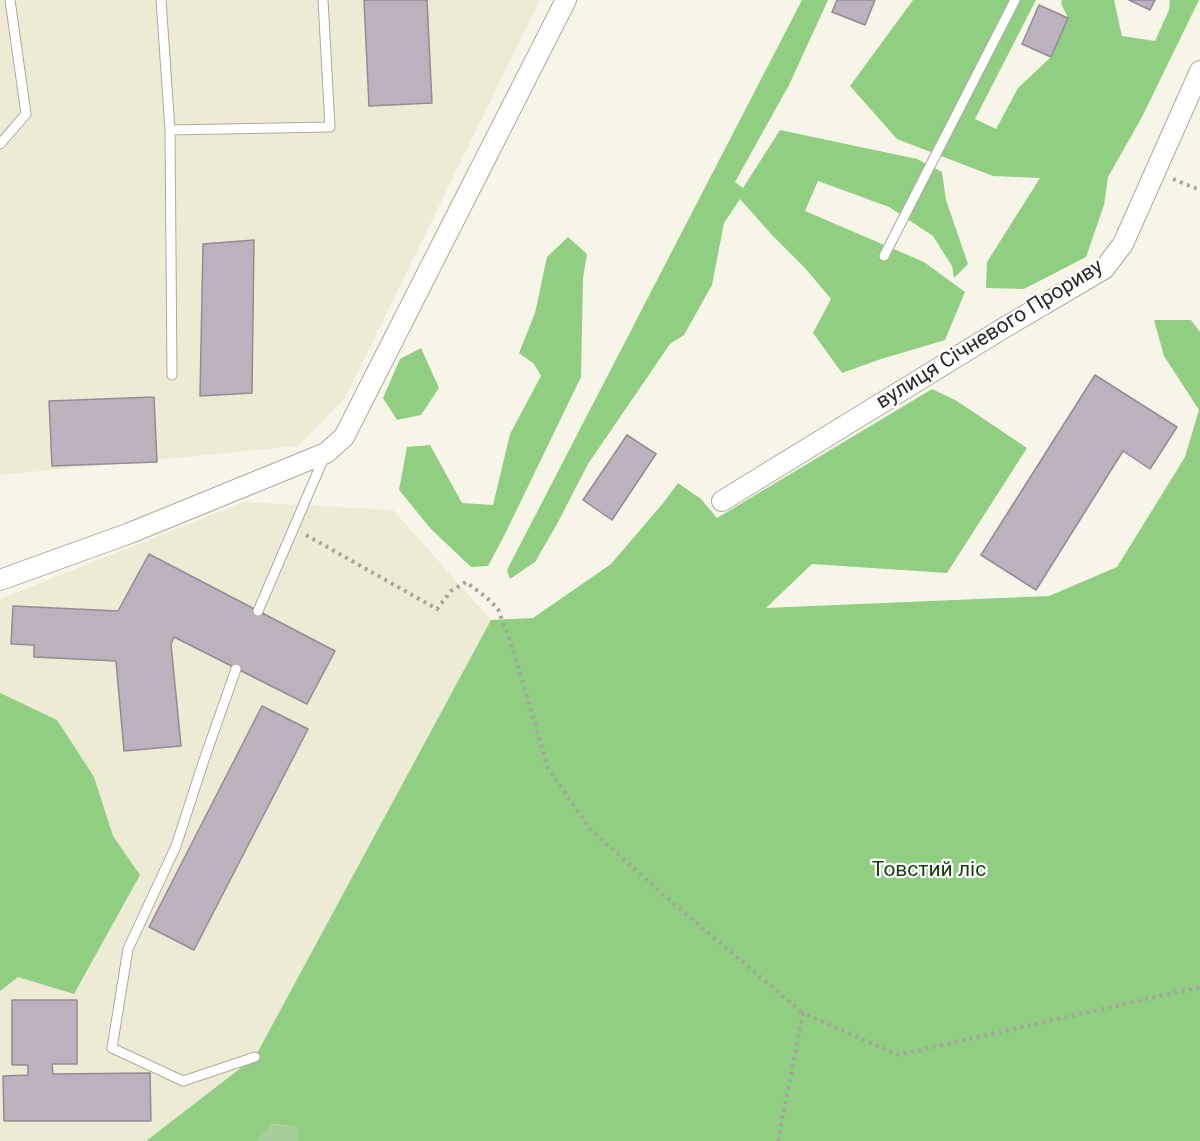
<!DOCTYPE html>
<html>
<head>
<meta charset="utf-8">
<style>
	body { margin:0 }
	canvas { display:block; background:#f7f5e7 }
</style>
</head>
<body>
<canvas width="1200" height="1141"></canvas>
<script>
const ctx = document.querySelector('canvas').getContext('2d');
ctx.lineJoin = 'round';
function fill(path, color) { ctx.fillStyle = color; ctx.fill(path, 'evenodd'); }
const shape = rows => new Path2D(rows.map(r => 'M' + r).join(''));
function stroke(path, color, width, dash) { ctx.strokeStyle = color; ctx.lineWidth = width; ctx.lineCap = dash ? 'butt' : 'round'; ctx.setLineDash(dash || []); ctx.stroke(path); }
function drawText(font, color, halo, rows, align = 'center') {
  ctx.font = font + ' Roboto,sans-serif'; ctx.lineWidth = 4.5; ctx.setLineDash([]); ctx.textBaseline = 'middle'; ctx.strokeStyle = halo; ctx.fillStyle = color; for (const [text, x, y, turn = 0] of rows) {
    ctx.save(); ctx.translate(x, y); ctx.rotate((+turn || 0) * Math.PI / 180); ctx.textAlign = isNaN(turn) ? turn : align; if (halo) ctx.strokeText(text, 0, 0); ctx.fillText(text, 0, 0); ctx.restore();
  }
}
const built = shape([
	[0,0,540,0,345,398,298,446,0,475],
	[244,502,393,510,491,620,255,1057,146,1141,0,1141,0,599]
]);
const green = shape([
	[270,1124,298,1127,298,1141,257,1141]
]);
const forest = shape([
	[802,0,828,0,789,85,735,182,743,188,780,130,917,159,942,172,946,200,968,264,954,278,952,266,933,236,889,207,818,181,805,211,924,262,965,292,945,340,881,359,842,373,813,333,831,299,805,268,772,235,740,199,724,223,712,285,684,335,670,344,588,464,557,524,535,562,510,579,507,570],
	[913,0,1036,0,975,119,996,129,1018,88,1051,57,1068,18,1061,3,1062,0,1114,0,1122,36,1155,41,1169,10,1170,0,1199,0,1142,117,1108,177,1104,205,1086,257,1024,289,986,288,987,262,1040,178,993,176,897,139,850,86],
	[568,237,587,254,583,278,581,377,504,536,488,566,471,567,431,529,399,490,407,447,430,445,462,503,493,505,510,434,541,376,534,364,519,353,535,313,547,257],
	[1154,320,1191,320,1200,332,1200,1141,298,1141,298,1127,271,1124,257,1141,146,1141,255,1057,491,620,533,618,611,564,664,502,678,483,701,499,717,518,932,389,957,401,1027,448,947,573,812,564,766,608,1049,596,1117,567,1185,457,1199,410,1164,356],
	[421,348,439,388,421,415,397,420,383,398,400,359],
	[0,693,57,720,94,777,113,836,140,875,74,994,18,977,0,991]
]);
const building = shape([
	[364,0,427,0,432,103,369,106,364,0],
	[837,0,875,0,865,25,832,12,837,0],
	[1129,0,1155,0,1150,10,1129,0],
	[1039,5,1068,18,1051,57,1022,44,1039,5],
	[254,240,252,393,200,396,203,244,254,240],
	[1095,375,1177,427,1150,469,1123,451,1036,590,981,555,1095,375],
	[154,397,157,462,52,466,49,401,154,397],
	[627,435,656,454,612,520,583,500,627,435],
	[149,554,335,651,307,704,174,637,171,644,181,746,124,751,116,661,34,657,34,645,11,644,13,606,118,611,149,554],
	[262,706,308,729,194,950,149,927,262,706],
	[12,1000,77,1000,77,1064,52,1064,53,1074,150,1073,151,1121,4,1121,3,1076,28,1075,28,1065,12,1065,12,1000]
]);
const path = shape([
	[1173,179,1200,190],
	[306,535,437,609,451,591,466,582,486,597,498,609,511,643,548,768,590,829,674,904,803,1013],
	[778,1141,803,1013,898,1055,1200,987]
]);
const lane = shape([
	[161,0,170,130],
	[0,144,26,114,10,0],
	[884,256,1015,0],
	[172,375,170,130,330,127,323,0],
	[258,611,325,455],
	[236,669,204,760,176,846,128,949,112,1048,183,1081,255,1057]
]);
const street = shape([
	[722,501,1002,329,1104,269,1123,244,1200,71],
	[0,580,130,533,326,453,344,437,566,0]
]);
const streetNames = [
	["вулиця Січневого Прориву",990,335,-32]
];
const parkNames = [
	["Товстий ліс",929,871]
];
fill(built, '#eeebd5');
fill(green, '#a5ce9b');
fill(forest, '#90cf82');
fill(building, '#bcb2bd');
stroke(building, '#948a94', 1.5);
stroke(lane, '#acaa9d', 11);
stroke(street, '#acaa9d', 22);
stroke(path, '#a7a59b', 4, [3, 4.5]);
stroke(lane, '#fff', 9);
stroke(street, '#fff', 20);
drawText('21px', '#2c2b26', '#fff', streetNames);
drawText('21px', '#163f0a', '#fff', parkNames);
</script>
</body>
</html>
